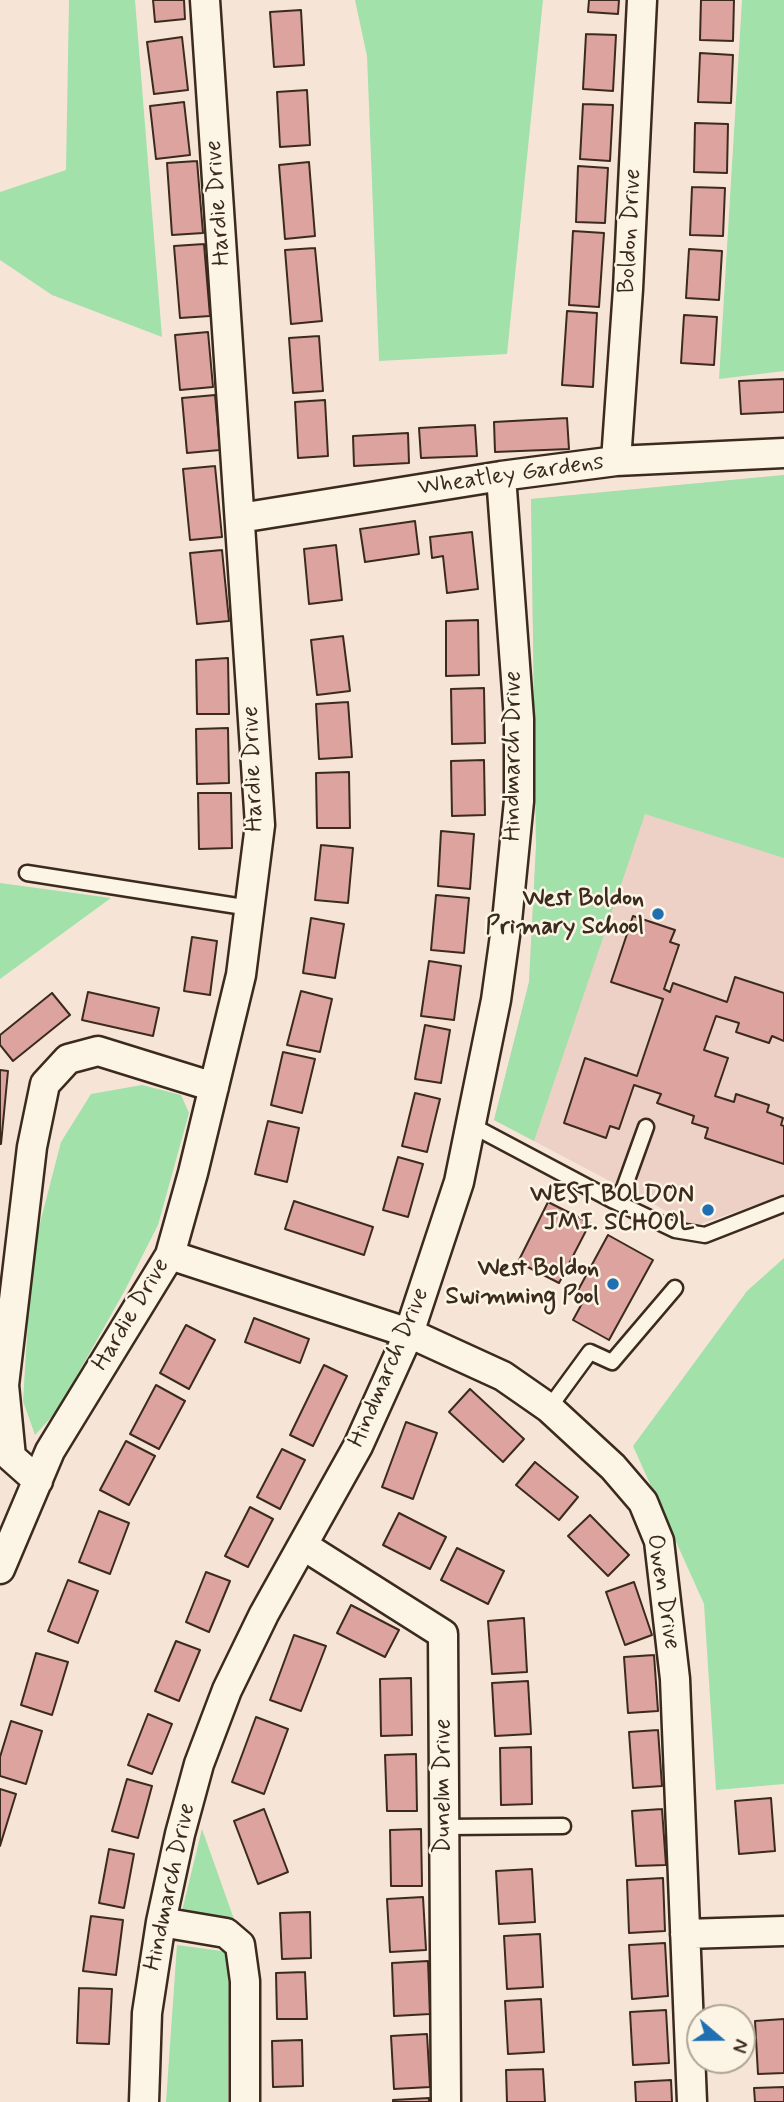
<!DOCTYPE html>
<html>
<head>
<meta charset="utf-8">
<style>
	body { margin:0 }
	#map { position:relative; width:784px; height:2102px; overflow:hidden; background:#f6e5d7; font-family:Mynerve,sans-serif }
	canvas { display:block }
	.north { position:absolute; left:686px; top:2004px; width:70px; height:70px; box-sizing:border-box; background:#fcf5e5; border:2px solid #afa495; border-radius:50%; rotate:110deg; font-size:19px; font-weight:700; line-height:28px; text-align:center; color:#3b2a1e }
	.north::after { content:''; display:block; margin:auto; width:24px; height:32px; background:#1f6fb2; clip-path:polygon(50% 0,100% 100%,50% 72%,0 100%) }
</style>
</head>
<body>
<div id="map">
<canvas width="784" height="2102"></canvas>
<div class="north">N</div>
</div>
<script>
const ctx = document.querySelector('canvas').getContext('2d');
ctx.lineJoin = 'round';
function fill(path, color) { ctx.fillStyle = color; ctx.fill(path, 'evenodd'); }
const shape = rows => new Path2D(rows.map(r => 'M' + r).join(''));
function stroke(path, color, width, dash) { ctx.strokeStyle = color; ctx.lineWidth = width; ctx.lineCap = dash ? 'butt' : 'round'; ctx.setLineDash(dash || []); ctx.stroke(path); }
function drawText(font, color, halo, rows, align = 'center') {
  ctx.font = font + ' Mynerve,sans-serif'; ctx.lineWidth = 5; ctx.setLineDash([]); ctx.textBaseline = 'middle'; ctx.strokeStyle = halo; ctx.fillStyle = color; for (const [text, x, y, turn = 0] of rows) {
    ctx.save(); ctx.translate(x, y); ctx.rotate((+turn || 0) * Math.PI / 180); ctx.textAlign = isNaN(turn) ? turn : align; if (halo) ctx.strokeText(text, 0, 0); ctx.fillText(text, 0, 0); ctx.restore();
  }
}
const built = shape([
	[784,475,784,1195,695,1226,494,1120,529,982,536,846,531,499]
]);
const green = shape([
	[69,0,135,0,162,337,52,295,0,260,0,192,66,170],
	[355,0,543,0,507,354,379,361,367,56],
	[742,0,784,0,784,371,719,379],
	[784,475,784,858,645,814,534,1141,494,1120,529,982,536,846,531,499],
	[0,883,111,898,0,979],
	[142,1085,181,1095,189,1113,158,1225,125,1290,57,1411,35,1435,23,1401,32,1254,61,1142,91,1094],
	[784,1258,784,1784,716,1790,704,1604,633,1446,747,1291],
	[202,1829,235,1922,182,1911],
	[177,1945,229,1952,228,2102,166,2102]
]);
const building = shape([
	[153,0,184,0,185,19,155,22,153,0],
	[589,0,619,0,618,14,588,12,589,0],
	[701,0,734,0,733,41,700,40,701,0],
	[301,10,304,65,274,67,270,12,301,10],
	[586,34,616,35,613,91,583,89,586,34],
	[182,37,188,90,154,94,147,42,182,37],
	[700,53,733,55,731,103,698,102,700,53],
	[307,90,310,145,280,147,277,92,307,90],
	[184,102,190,155,156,159,150,106,184,102],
	[583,104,613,105,610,161,580,159,583,104],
	[695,123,728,124,727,173,694,172,695,123],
	[197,161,203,233,172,235,167,163,197,161],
	[309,162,315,236,285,239,279,165,309,162],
	[578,166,608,168,605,223,576,222,578,166],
	[692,187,725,188,723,236,690,235,692,187],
	[573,231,604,233,599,307,569,305,573,231],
	[204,244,210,316,180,318,174,246,204,244],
	[315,248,322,321,291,324,285,250,315,248],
	[689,249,722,251,719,300,686,298,689,249],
	[567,311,597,313,593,387,562,385,567,311],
	[684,315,717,317,714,365,681,363,684,315],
	[208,332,213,387,180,390,175,335,208,332],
	[319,336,323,391,293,393,289,338,319,336],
	[784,379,784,412,741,414,739,381,784,379],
	[215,395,220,450,187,453,182,398,215,395],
	[325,400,328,456,298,458,295,402,325,400],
	[567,418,569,449,495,452,494,422,567,418],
	[475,425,477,456,421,458,419,428,475,425],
	[408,433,409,463,354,466,353,436,408,433],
	[215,466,222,537,190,540,183,469,215,466],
	[415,521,419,554,365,562,360,529,415,521],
	[472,532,478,589,447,593,443,556,432,558,430,537,472,532],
	[336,545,342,600,309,604,304,549,336,545],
	[222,550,229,621,197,624,190,553,222,550],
	[478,620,479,675,446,676,446,621,478,620],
	[343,636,350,691,317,695,311,640,343,636],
	[228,658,229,714,197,714,196,660,228,658],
	[484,688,485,743,452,744,451,689,484,688],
	[348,702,352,757,319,759,316,704,348,702],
	[228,728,229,783,197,784,196,729,228,728],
	[484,760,485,815,452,816,451,761,484,760],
	[349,772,350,828,317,828,316,773,349,772],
	[198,793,231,793,232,848,199,849,198,793],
	[441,831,474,834,470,889,438,886,441,831],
	[321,845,353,848,348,903,315,900,321,845],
	[436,895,469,898,464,953,431,950,436,895],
	[633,916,675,930,670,942,679,945,664,989,670,992,673,983,727,1002,735,977,784,993,784,1041,772,1036,769,1043,736,1032,739,1023,716,1016,704,1050,728,1058,715,1096,734,1102,736,1094,769,1105,767,1112,783,1118,781,1125,784,1126,784,1164,705,1138,708,1128,692,1123,694,1116,657,1103,661,1094,634,1085,619,1129,610,1126,606,1138,564,1123,585,1058,637,1076,663,999,611,982,633,916],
	[311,918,344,924,335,978,303,973,311,918],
	[192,937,217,941,210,995,184,991,192,937],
	[429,961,461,966,454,1020,421,1016,429,961],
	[301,991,332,999,320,1052,287,1045,301,991],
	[88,992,159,1008,153,1036,82,1020,88,992],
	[52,993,70,1015,13,1061,0,1045,0,1035,52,993],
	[425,1025,450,1030,441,1083,415,1079,425,1025],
	[283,1052,315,1059,302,1113,271,1105,283,1052],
	[0,1070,8,1071,1,1144,0,1144,0,1070],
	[415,1093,440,1099,427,1152,402,1146,415,1093],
	[268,1121,299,1128,287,1182,255,1174,268,1121],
	[398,1157,423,1164,408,1217,383,1210,398,1157],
	[294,1201,373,1227,364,1255,285,1229,294,1201],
	[548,1202,590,1223,559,1283,518,1262,548,1202],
	[608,1235,653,1260,609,1340,573,1320,585,1298,576,1294,608,1235],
	[254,1318,309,1339,300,1363,245,1342,254,1318],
	[186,1325,215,1340,189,1389,160,1373,186,1325],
	[324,1365,347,1376,313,1446,290,1435,324,1365],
	[156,1385,185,1401,159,1449,130,1434,156,1385],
	[470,1389,524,1439,503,1462,449,1412,470,1389],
	[406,1422,437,1433,413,1499,382,1487,406,1422],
	[126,1441,155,1456,129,1505,100,1490,126,1441],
	[282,1449,305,1460,280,1509,257,1497,282,1449],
	[535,1462,578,1497,559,1520,516,1485,535,1462],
	[250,1507,273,1519,248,1567,225,1556,250,1507],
	[99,1511,129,1523,110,1574,79,1562,99,1511],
	[399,1513,446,1537,430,1569,383,1545,399,1513],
	[590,1515,629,1555,608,1576,568,1536,590,1515],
	[457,1548,504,1571,488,1604,441,1580,457,1548],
	[206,1572,230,1581,209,1632,186,1622,206,1572],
	[68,1580,98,1591,78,1643,48,1631,68,1580],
	[634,1582,652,1635,625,1645,606,1592,634,1582],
	[351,1605,399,1630,385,1657,337,1633,351,1605],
	[524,1618,527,1672,492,1674,488,1621,524,1618],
	[294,1635,326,1646,301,1711,270,1700,294,1635],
	[176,1641,200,1650,179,1701,155,1691,176,1641],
	[36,1653,68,1662,52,1715,21,1705,36,1653],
	[654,1655,658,1711,628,1713,624,1657,654,1655],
	[411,1678,412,1735,381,1736,380,1679,411,1678],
	[528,1681,531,1734,495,1736,492,1683,528,1681],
	[148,1714,172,1724,152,1774,128,1765,148,1714],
	[256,1717,288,1729,264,1794,232,1782,256,1717],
	[11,1721,42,1731,26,1784,0,1776,0,1757,11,1721],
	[658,1730,662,1786,633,1788,629,1732,658,1730],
	[531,1747,532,1804,501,1805,500,1748,531,1747],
	[416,1754,417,1811,387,1811,385,1755,416,1754],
	[127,1779,152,1786,138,1838,112,1831,127,1779],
	[0,1789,16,1794,0,1846,0,1789],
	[771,1798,775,1851,739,1854,735,1801,771,1798],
	[264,1809,288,1872,258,1884,234,1821,264,1809],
	[662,1809,666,1865,636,1866,632,1811,662,1809],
	[421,1829,422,1886,391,1886,390,1830,421,1829],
	[109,1849,134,1854,124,1908,99,1903,109,1849],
	[532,1869,535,1922,499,1924,496,1871,532,1869],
	[663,1878,665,1931,629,1933,627,1880,663,1878],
	[423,1897,426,1950,390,1952,387,1899,423,1897],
	[310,1912,311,1958,282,1959,280,1913,310,1912],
	[91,1916,123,1920,116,1975,83,1971,91,1916],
	[540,1934,543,1987,507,1989,504,1936,540,1934],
	[665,1943,668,1996,632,1999,629,1945,665,1943],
	[428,1961,430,2014,394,2016,392,1963,428,1961],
	[305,1972,307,2019,277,2019,276,1973,305,1972],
	[79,1988,112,1989,109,2044,77,2043,79,1988],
	[541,1999,544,2052,508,2054,505,2001,541,1999],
	[666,2010,669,2063,633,2065,630,2012,666,2010],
	[784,2019,784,2073,758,2074,755,2021,784,2019],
	[427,2034,430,2087,394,2089,391,2036,427,2034],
	[302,2040,303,2086,273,2087,272,2041,302,2040],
	[543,2069,545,2102,507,2102,506,2070,543,2069],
	[671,2080,672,2102,636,2102,635,2082,671,2080],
	[784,2087,784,2102,755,2102,754,2088,784,2087],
	[429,2098,429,2102,393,2102,393,2100,429,2098]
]);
const service = shape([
	[27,873,250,908],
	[471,1125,614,1201,675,1230,705,1235,784,1204],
	[614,1201,624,1188,646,1127],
	[549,1408,590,1352,612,1362,675,1288],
	[445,1827,563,1826]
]);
const minor = shape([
	[616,461,628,289,642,0],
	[240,518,501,476,616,461,784,453],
	[170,1255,409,1333,503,1376,549,1408,613,1467,643,1502,659,1541,675,1679,692,2102],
	[38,1481,11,1457,4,1385,32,1147,45,1084,68,1059,98,1051,214,1087],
	[304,1546,443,1634,446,2102],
	[0,1569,50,1451,170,1255,193,1173,241,975,260,825,205,0],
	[161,1922,226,1933,240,1945,245,1981,245,2102],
	[685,1934,784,1931],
	[144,2102,147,2013,161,1922,180,1834,199,1764,227,1690,264,1614,358,1446,409,1333,459,1182,496,1000,507,921,519,801,519,719,501,476]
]);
const markers = [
	[658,914,7,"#1f6fb2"],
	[708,1210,7,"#1f6fb2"],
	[613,1284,7,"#1f6fb2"]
];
const streetNames = [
	["Hardie Drive",219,203,-94],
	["Boldon Drive",631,231,-87],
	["Wheatley Gardens",511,476,-8],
	["Hindmarch Drive",514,756,-90],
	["Hardie Drive",254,769,-92],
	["Hardie Drive",132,1315,-59],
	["Hindmarch Drive",390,1368,-67],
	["Owen Drive",662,1592,81],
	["Dunelm Drive",444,1786,-90],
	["Hindmarch Drive",171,1887,-78]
];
const poiNames = [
	["West Boldon",644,900],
	["Primary School",644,928],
	["WEST BOLDON",694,1196],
	["JMI. SCHOOL",694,1224],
	["West Boldon",599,1270],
	["Swimming Pool",599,1298]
];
fill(built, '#eed1c6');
fill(green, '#a2e1aa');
fill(building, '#dda39e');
stroke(building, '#3b2a1e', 2);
stroke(service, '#3b2a1e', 19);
stroke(minor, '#3b2a1e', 33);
stroke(service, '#fcf5e5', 14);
stroke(minor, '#fcf5e5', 28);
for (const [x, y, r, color] of markers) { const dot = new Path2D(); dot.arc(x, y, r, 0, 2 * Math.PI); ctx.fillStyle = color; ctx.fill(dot); stroke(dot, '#fcf5e5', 2.5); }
drawText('24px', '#3b2a1e', '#fcf5e5', streetNames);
drawText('bold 24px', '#3b2a1e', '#fcf5e5', poiNames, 'right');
</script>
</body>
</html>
